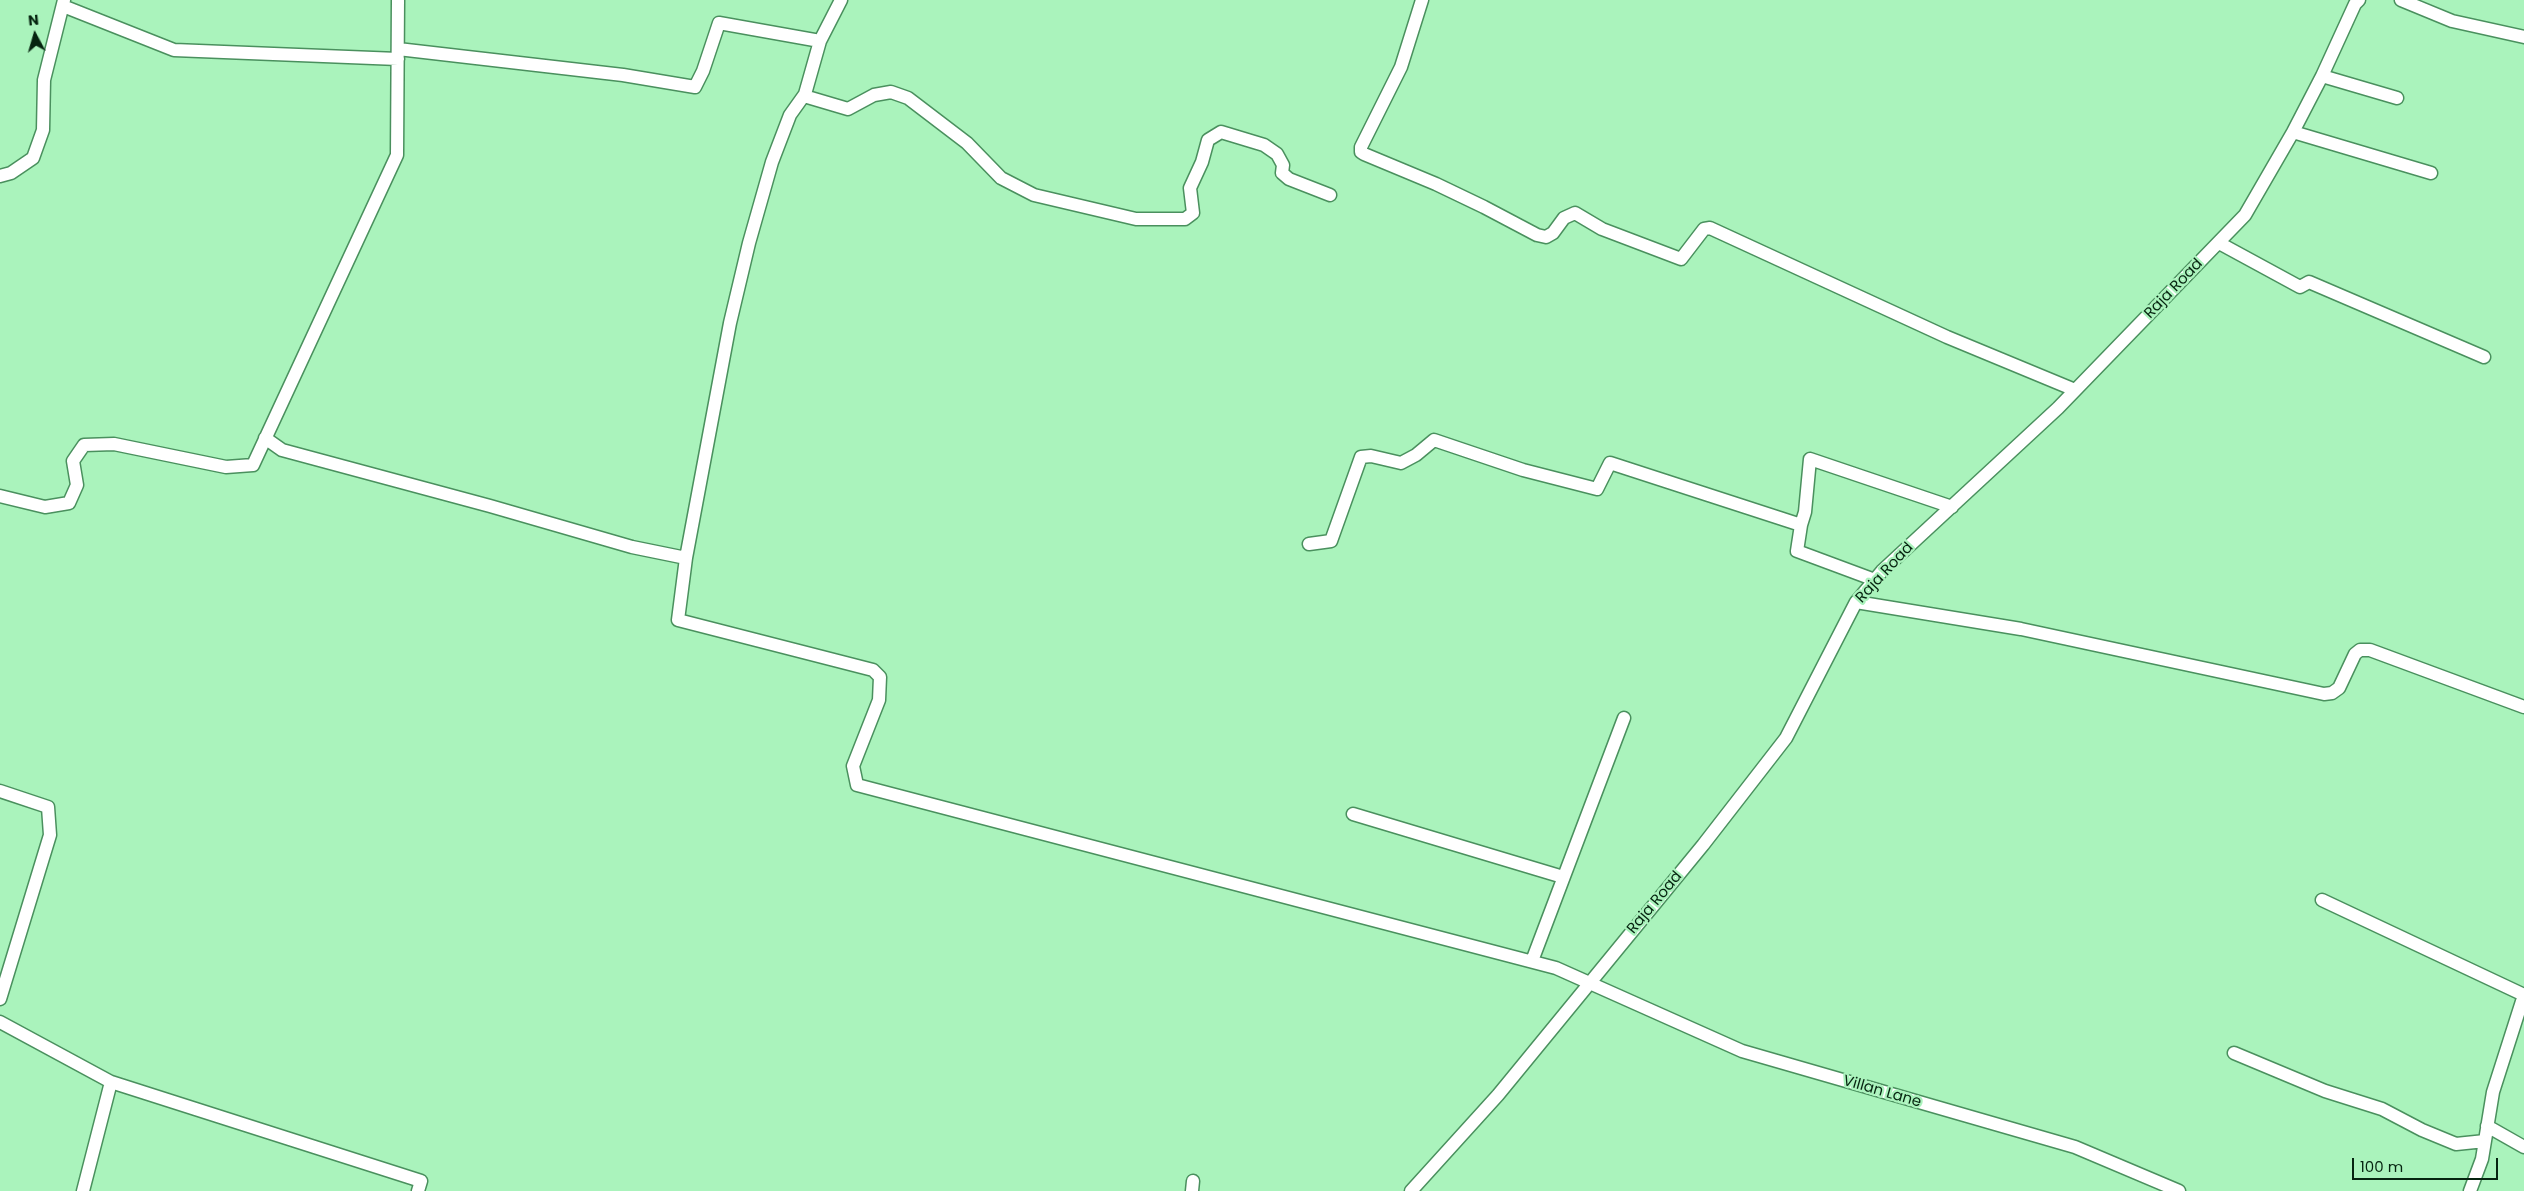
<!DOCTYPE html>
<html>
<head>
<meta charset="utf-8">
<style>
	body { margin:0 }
	#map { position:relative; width:2524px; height:1191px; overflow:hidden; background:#aaf3bc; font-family:Poppins,sans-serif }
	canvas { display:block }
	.north { position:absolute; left:10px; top:10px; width:50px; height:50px; -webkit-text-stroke:4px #aaf3bc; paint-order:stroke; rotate:354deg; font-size:14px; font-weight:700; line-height:20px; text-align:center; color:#062410 }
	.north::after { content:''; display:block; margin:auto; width:18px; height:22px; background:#062410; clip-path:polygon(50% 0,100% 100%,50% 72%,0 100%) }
	.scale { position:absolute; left:2352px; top:1158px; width:146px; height:22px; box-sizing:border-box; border:2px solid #062410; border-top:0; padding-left:6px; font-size:15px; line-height:18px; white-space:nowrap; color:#062410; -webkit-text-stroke:4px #aaf3bc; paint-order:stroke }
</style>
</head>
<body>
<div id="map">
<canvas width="2524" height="1191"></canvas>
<div class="north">N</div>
<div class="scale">100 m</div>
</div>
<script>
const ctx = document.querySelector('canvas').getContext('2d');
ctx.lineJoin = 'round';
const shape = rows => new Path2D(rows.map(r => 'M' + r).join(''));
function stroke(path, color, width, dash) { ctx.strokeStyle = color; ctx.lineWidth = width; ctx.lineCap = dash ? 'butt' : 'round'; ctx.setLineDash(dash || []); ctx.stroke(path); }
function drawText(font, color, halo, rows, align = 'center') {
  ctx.font = font + ' Poppins,sans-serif'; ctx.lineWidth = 4.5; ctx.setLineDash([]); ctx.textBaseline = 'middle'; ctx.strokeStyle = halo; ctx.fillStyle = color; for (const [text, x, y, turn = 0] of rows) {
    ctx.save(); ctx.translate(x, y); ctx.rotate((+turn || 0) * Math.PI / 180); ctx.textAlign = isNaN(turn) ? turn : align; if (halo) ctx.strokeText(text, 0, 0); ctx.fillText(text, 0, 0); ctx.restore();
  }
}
const minor = shape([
	[1422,0,1401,67,1361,147,1361,152,1364,154,1436,184,1484,207,1537,235,1546,237,1553,233,1564,218,1575,213,1602,229,1681,259,1704,229,1710,228,1947,337,2075,390],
	[2401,0,2452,21,2524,37],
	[63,6,174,50,398,59],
	[398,49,623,75,695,87,703,71,719,23,820,41],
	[2322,76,2397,98],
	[804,96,848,109,874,95,891,92,908,98,967,143,1001,178,1034,195,1136,219,1185,219,1193,213,1190,188,1202,162,1208,140,1221,132,1264,145,1277,154,1283,165,1282,173,1289,179,1330,195],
	[2293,132,2431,173],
	[0,176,11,173,33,158,43,130,44,80,64,0],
	[2219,243,2300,287,2309,282,2484,357],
	[265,438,282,450,490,506,632,547,686,558,730,323,749,243,772,162,790,115,805,94,820,41,841,0],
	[0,496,45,507,69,503,77,485,73,461,84,445,114,444,226,467,253,465,397,155,398,0],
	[1801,525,1797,551,1875,580],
	[1309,544,1331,541,1361,457,1371,456,1401,463,1416,455,1434,440,1523,470,1597,489,1610,463,1801,525,1805,512,1810,459,1952,507],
	[686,558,678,620,873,670,880,677,879,700,853,766,857,785,1556,968,1742,1051,2075,1147,2179,1191],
	[1856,602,2021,629,2324,694,2332,693,2339,688,2355,654,2360,650,2370,650,2524,707],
	[0,791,48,807,50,835,0,999],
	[1353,814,1563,877],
	[2322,900,2524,995],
	[1532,961,1624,718],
	[0,1022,111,1082,421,1181,418,1191],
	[2234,1053,2325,1091,2382,1109,2422,1130,2456,1144,2485,1141],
	[2487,1126,2524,1147],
	[83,1191,111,1082],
	[1192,1191,1193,1181],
	[1411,1191,1498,1095,1703,845,1786,738,1856,602,1882,571,2058,408,2245,215,2293,132,2322,76,2355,4,2359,0],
	[2470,1191,2482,1159,2493,1092,2524,995]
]);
const streetNames = [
	["Raja Road",2174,289,-46],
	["Raja Road",1885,573,-47],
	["Raja Road",1655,903,-50],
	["Villan Lane",1882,1092,16]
];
stroke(minor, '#4a905e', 15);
stroke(minor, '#fff', 12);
drawText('15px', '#062410', '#aaf3bc', streetNames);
</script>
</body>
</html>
